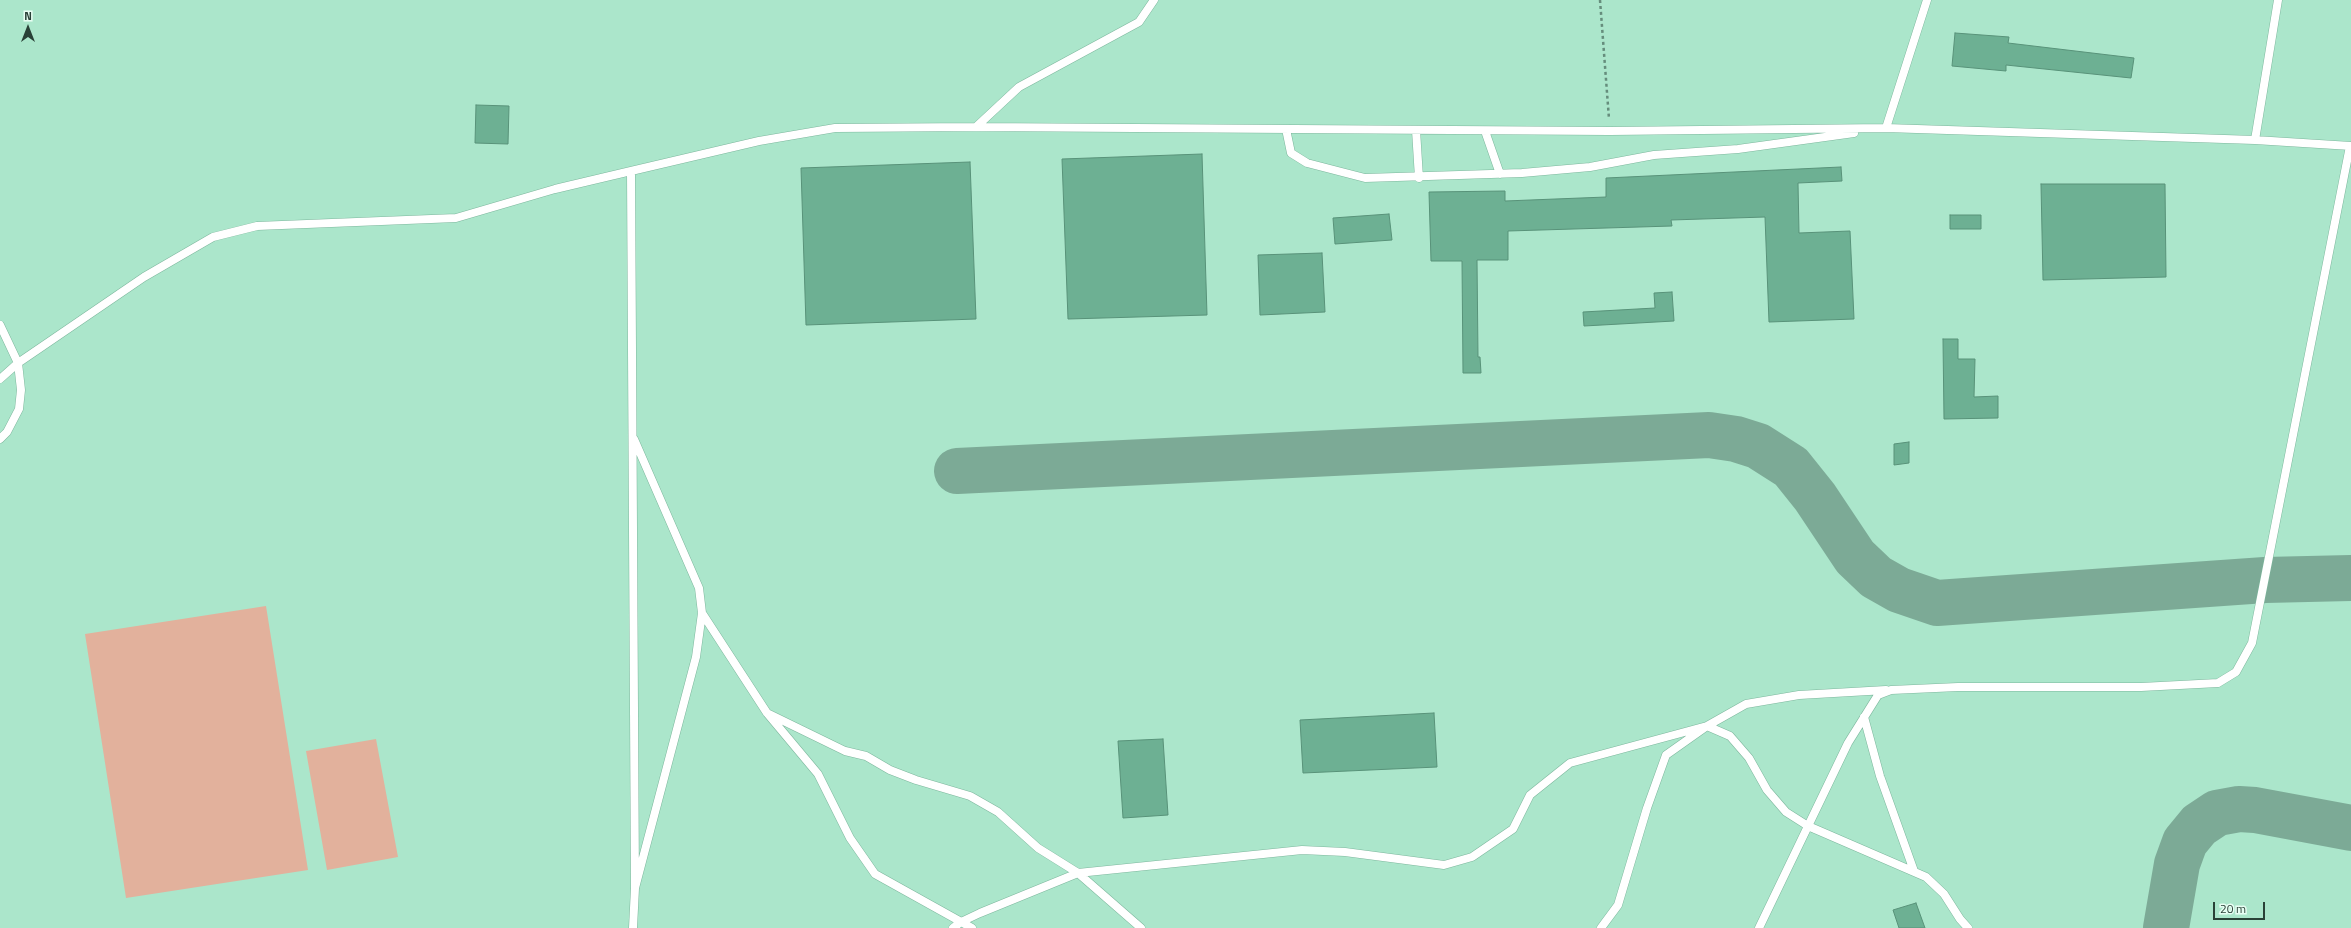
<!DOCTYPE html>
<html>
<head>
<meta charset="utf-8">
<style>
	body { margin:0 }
	#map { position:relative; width:2351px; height:928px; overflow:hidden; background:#abe6cb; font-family:"Titillium Web",sans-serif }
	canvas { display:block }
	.north { position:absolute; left:8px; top:8px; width:40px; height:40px; -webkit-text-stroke:3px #e7fef3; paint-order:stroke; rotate:0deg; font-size:11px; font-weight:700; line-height:16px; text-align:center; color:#294137 }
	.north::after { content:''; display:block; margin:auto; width:14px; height:18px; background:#294137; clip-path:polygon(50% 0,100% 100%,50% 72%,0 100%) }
	.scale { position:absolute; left:2213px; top:902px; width:52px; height:18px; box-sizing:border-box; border:2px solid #294137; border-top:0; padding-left:5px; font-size:12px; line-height:14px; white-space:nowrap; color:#294137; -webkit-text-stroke:3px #e7fef3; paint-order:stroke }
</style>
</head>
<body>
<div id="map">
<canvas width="2351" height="928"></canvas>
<div class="north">N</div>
<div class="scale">20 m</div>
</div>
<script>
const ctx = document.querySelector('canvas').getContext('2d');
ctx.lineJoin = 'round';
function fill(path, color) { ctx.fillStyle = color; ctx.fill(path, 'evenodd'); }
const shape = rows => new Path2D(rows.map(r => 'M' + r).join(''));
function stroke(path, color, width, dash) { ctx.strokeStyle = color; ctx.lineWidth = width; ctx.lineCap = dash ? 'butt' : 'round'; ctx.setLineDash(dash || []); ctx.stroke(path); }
const green = shape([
	[266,606,308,870,126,898,85,634],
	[376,739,398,857,327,870,306,751]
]);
const taxiway = shape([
	[957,471,1709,435,1736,439,1758,446,1791,467,1815,497,1855,557,1876,577,1899,590,1937,603,2265,580,2351,578],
	[2166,928,2177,864,2185,842,2199,825,2217,813,2239,809,2255,810,2351,828]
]);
const building = shape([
	[1955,33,2009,37,2008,43,2134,58,2131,78,2006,65,2006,71,1952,66,1955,33],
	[476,105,509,106,508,144,475,143,476,105],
	[1202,154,1207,315,1068,319,1062,159,1202,154],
	[970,162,976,319,806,325,801,168,970,162],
	[1841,167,1842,181,1798,183,1799,233,1850,231,1854,319,1769,322,1765,217,1671,220,1672,226,1508,231,1508,260,1477,260,1478,357,1480,357,1481,373,1463,373,1462,261,1431,261,1429,192,1505,191,1505,201,1606,197,1606,178,1841,167],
	[2041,184,2165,184,2166,277,2043,280,2041,184],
	[1389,214,1392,240,1335,244,1333,218,1389,214],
	[1950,215,1981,215,1981,229,1950,229,1950,215],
	[1322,253,1325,312,1260,315,1258,255,1322,253],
	[1672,292,1674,321,1584,326,1583,312,1655,308,1654,293,1672,292],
	[1943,339,1958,339,1958,359,1975,359,1974,397,1998,396,1998,418,1944,419,1943,339],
	[1909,442,1909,463,1894,465,1894,444,1909,442],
	[1434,713,1437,767,1303,773,1300,720,1434,713],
	[1163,739,1168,815,1123,818,1118,741,1163,739],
	[1916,903,1925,928,1899,928,1893,910,1916,903]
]);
const path = shape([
	[1600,0,1609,119]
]);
const lane = shape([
	[976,127,1019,87,1139,22,1154,0],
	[1886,128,1927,0],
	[1286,129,1291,153,1307,163,1365,178,1522,173,1590,167,1654,155,1738,149,1854,133],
	[1416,130,1419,178],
	[1485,131,1500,174],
	[2255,140,2278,0],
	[631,171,635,888],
	[0,325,18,363,21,390,19,409,7,432,0,439],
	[0,379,18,363,144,277,213,237,257,226,456,218,555,189,631,171,759,141,835,128,976,127,1610,131,1886,128,2255,140,2351,146],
	[702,613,767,713,818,774,850,838,875,874,972,928],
	[767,713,845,751,866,756,890,770,916,780,970,796,998,812,1038,848,1078,873,1141,928],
	[1864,717,1880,776,1914,871],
	[633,928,635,888,696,657,702,613,699,588,634,439],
	[953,928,961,922,980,913,1078,873,1302,850,1345,852,1444,865,1472,857,1513,829,1530,795,1570,763,1707,726,1730,736,1749,758,1767,790,1786,812,1808,826,1926,877,1944,894,1960,919,1968,928],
	[1601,928,1618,905,1647,808,1666,755,1707,726,1746,704,1799,695,1886,690],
	[1759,928,1848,743,1878,695,1891,690,1958,687,2141,687,2218,683,2236,672,2252,643,2350,146]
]);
fill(green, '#e2b19c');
stroke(taxiway, '#7caa96', 46);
fill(building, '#6db093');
stroke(building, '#589279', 1);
stroke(lane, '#7db79d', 9);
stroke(path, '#658d7c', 2.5, [3, 3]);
stroke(lane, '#fff', 8);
</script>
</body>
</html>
